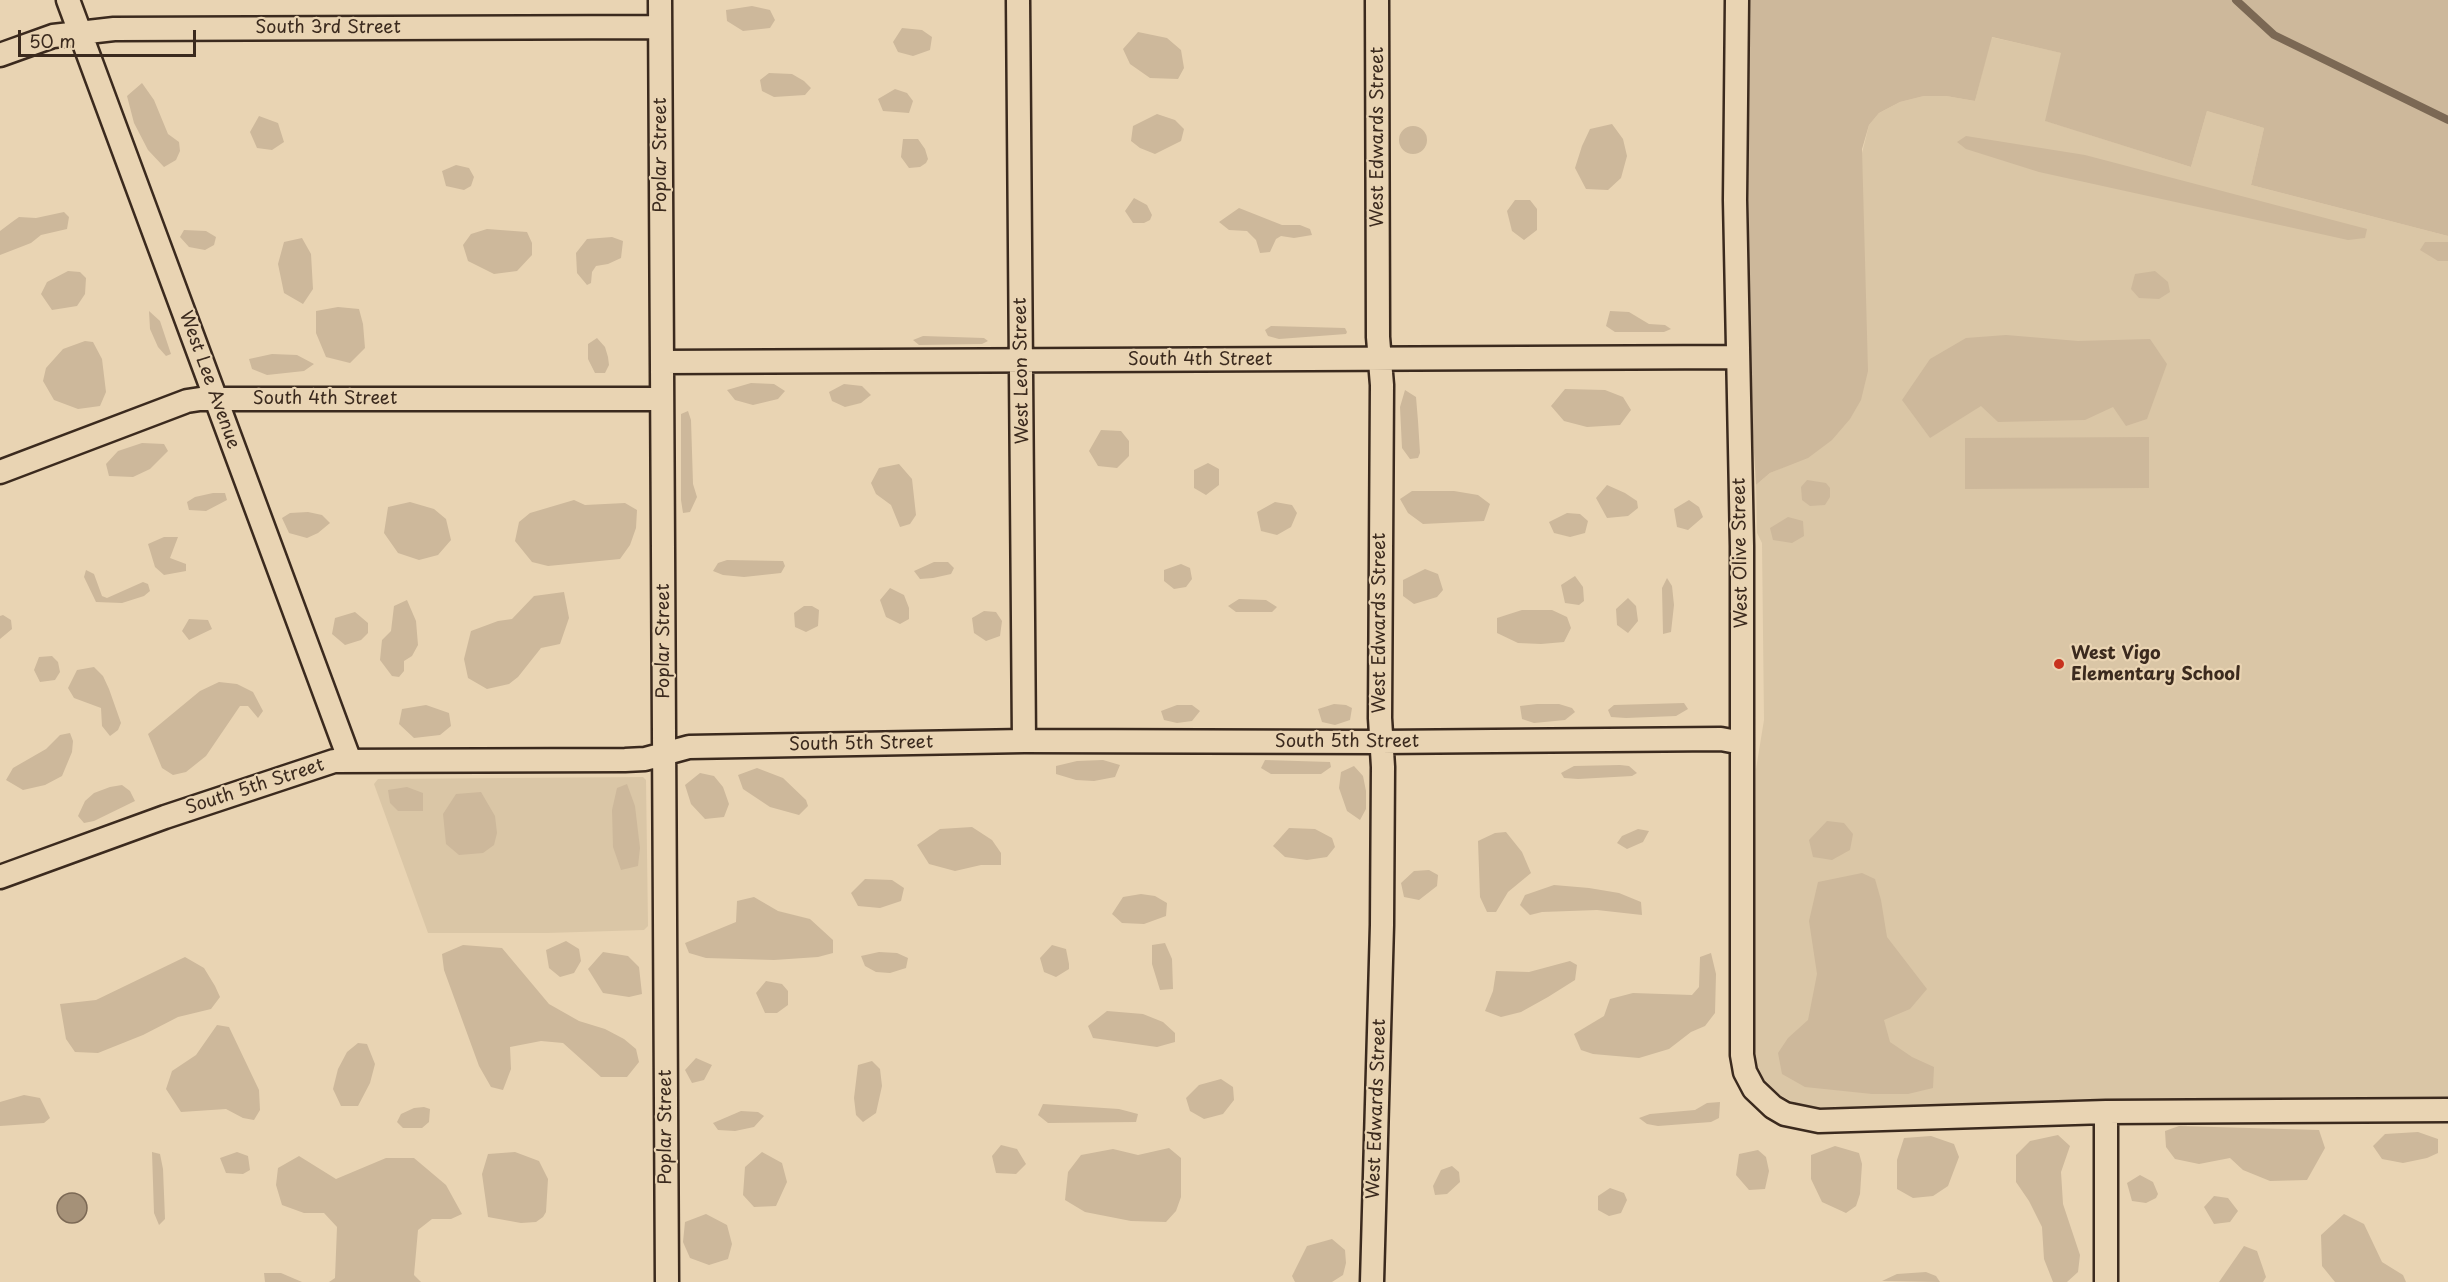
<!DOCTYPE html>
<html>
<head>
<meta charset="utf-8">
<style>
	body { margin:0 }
	#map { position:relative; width:2448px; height:1282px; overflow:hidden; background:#e9d4b3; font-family:"Playpen Sans",sans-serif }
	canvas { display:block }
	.scale { position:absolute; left:18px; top:30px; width:178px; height:27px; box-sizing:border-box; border:3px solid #3b2a1e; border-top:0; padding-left:8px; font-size:18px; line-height:21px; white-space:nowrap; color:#3b2a1e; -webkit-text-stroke:4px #e9d4b3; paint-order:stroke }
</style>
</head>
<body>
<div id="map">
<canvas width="2448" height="1282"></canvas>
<div class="scale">50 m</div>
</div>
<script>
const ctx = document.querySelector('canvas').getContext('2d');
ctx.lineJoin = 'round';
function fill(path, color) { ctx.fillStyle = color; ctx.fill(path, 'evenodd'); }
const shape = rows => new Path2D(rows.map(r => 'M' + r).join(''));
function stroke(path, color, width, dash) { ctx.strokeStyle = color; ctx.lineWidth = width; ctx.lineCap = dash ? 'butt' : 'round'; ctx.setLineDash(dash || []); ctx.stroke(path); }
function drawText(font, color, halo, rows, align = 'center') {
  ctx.font = font + ' "Playpen Sans",sans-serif'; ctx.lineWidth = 4.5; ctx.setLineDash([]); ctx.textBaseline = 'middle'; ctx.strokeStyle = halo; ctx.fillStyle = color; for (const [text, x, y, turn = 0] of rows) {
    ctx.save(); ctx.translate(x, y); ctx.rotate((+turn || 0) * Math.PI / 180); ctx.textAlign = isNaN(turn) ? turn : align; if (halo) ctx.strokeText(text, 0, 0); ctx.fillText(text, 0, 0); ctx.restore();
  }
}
const built = shape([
	[1991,37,2062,53,2046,121,2191,167,2207,111,2264,128,2251,185,2448,236,2448,1101,1823,1112,1801,1106,1776,1093,1765,1082,1756,1065,1752,1048,1756,769,1764,720,1762,543,1757,533,1756,485,1770,473,1784,467,1869,125,1879,113,1900,102,1924,96,1946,96,1975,101],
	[643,777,646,780,648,926,644,930,547,933,428,933,374,784,378,779]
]);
const green = shape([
	[1748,0,2448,0,2448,236,2251,185,2264,128,2207,111,2191,167,2045,121,2061,53,1992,37,1975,101,1946,96,1924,96,1900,102,1879,113,1869,125,1862,149,1868,371,1861,400,1850,419,1832,440,1808,458,1770,473,1756,485,1749,369],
	[752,6,770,10,775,20,770,28,743,31,727,21,726,10],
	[902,28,922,30,932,37,930,50,913,56,898,52,893,42],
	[1138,32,1167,38,1181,50,1184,68,1178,79,1150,78,1130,64,1123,49],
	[769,73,792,74,804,81,811,88,805,95,774,97,762,91,760,80],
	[142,83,154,100,168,134,179,142,180,151,176,160,164,167,148,150,134,123,127,96],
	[895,89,907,93,913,101,909,113,883,111,878,99],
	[1157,114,1175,120,1184,129,1181,141,1155,154,1140,148,1131,141,1133,126],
	[259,116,278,123,284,142,272,150,257,148,250,132],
	[1612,124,1623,139,1627,156,1621,178,1608,190,1586,189,1575,168,1582,146,1590,129],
	'1399 140a14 14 0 1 1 28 0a14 14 0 1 1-28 0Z',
	[1966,136,2085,155,2367,229,2365,238,2348,240,2039,172,1966,149,1957,142],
	[903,139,918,139,925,149,928,159,926,163,920,167,909,168,901,157],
	[456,165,469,168,474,177,471,186,464,190,446,186,442,171],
	[1134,198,1147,205,1152,215,1150,220,1144,223,1133,223,1125,211],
	[1515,200,1530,200,1537,209,1537,230,1524,240,1512,231,1507,211],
	[1239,208,1282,225,1300,225,1310,229,1312,235,1294,238,1281,236,1276,239,1270,252,1260,253,1256,240,1247,231,1229,230,1219,222],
	[64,212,69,217,67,229,41,235,31,243,0,255,0,231,12,222,19,217,36,218],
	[487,229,527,232,532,243,532,255,517,271,494,274,468,261,463,245,471,234],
	[184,230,206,231,216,237,214,245,205,250,189,247,180,237],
	[612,237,623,241,621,258,608,264,596,266,592,272,591,283,587,285,577,273,576,253,587,239],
	[302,238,311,254,313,289,303,304,284,293,278,264,284,242],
	[2425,242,2448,242,2448,261,2438,261,2420,250],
	[68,271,80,272,86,278,85,294,77,306,52,310,41,294,47,282],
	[2155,271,2168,282,2170,292,2159,299,2139,298,2131,289,2135,274],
	[338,307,359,309,363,324,365,348,350,363,326,357,316,333,316,311],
	[149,311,160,321,171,354,166,356,158,347,150,329],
	[1610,311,1629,312,1649,324,1665,325,1671,329,1664,332,1615,332,1606,326],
	[1271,326,1345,328,1347,332,1346,334,1279,339,1268,336,1265,330],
	[2006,335,2078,341,2150,339,2167,364,2147,419,2126,426,2113,407,2085,420,1998,422,1981,406,1930,438,1902,400,1930,359,1966,338],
	[923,336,984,338,988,341,982,344,919,345,913,340],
	[597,338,605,347,608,357,609,365,605,373,595,373,588,359,588,344],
	[85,341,93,342,102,359,106,392,100,406,78,409,54,400,43,381,46,368,63,349],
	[272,354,297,355,314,364,304,371,267,375,252,369,249,359],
	[751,383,774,384,785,391,778,399,753,405,735,400,727,390],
	[844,384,862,386,871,395,861,403,845,407,832,401,829,392],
	[1565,389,1605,390,1623,397,1631,410,1620,425,1587,427,1564,421,1551,406],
	[1405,390,1416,397,1418,421,1420,453,1418,458,1410,459,1402,448,1400,407],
	[688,411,691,420,693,484,697,497,690,512,683,513,681,500,681,414],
	[1101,430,1121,431,1129,441,1129,456,1117,468,1098,466,1089,451],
	[2149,437,2149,488,1965,489,1965,438],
	[142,443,164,444,168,451,150,469,133,477,109,476,106,464,118,451],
	[1208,463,1219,469,1219,485,1206,495,1194,488,1194,470],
	[899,464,912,479,916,515,910,524,900,527,891,505,876,494,871,483,879,468],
	[1807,480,1826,483,1830,488,1830,497,1825,505,1810,506,1802,500,1801,487],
	[1607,485,1625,493,1637,501,1638,508,1628,516,1607,518,1596,498],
	[1412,491,1454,491,1478,495,1490,504,1484,521,1423,524,1408,513,1400,499],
	[213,493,225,493,227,500,206,511,189,510,187,502,195,497],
	[574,500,585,505,625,503,637,510,636,528,630,545,620,559,548,566,532,562,515,541,519,522,530,513],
	[1689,500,1699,507,1703,517,1688,530,1677,527,1674,509],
	[410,502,434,509,446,519,451,540,438,555,419,560,398,553,384,533,388,507],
	[1275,502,1292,505,1297,513,1291,527,1277,535,1261,531,1257,512],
	[308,512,322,515,330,523,318,533,307,538,289,533,282,518,290,513],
	[1567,513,1580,514,1588,521,1585,533,1570,537,1554,533,1549,522],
	[1788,517,1803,521,1804,536,1792,543,1773,540,1770,528],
	[164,537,178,537,170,558,186,564,186,571,164,575,155,567,148,544],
	[727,560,783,561,785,566,781,573,744,577,723,575,713,571,718,563],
	[934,562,948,562,954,568,951,574,933,578,920,579,914,571],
	[1181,564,1190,568,1192,579,1186,587,1174,589,1164,581,1164,570],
	[1425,569,1438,574,1443,590,1437,597,1414,604,1403,596,1403,580],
	[86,570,94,574,102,596,107,598,143,582,148,584,150,591,144,596,122,603,96,602,84,577],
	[1575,576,1583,587,1584,601,1579,605,1565,603,1561,585],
	[1667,578,1672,586,1674,605,1671,632,1663,634,1662,588],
	[890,588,904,595,909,608,909,619,900,624,886,617,880,600],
	[564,592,569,618,560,644,541,648,518,677,509,684,487,689,468,678,464,659,471,631,498,621,512,619,534,596],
	[1628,598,1636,606,1638,621,1628,633,1617,625,1616,609],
	[1239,599,1266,600,1277,607,1272,612,1236,612,1228,606],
	[407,600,416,621,418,645,412,656,404,661,404,671,399,677,392,676,380,660,382,640,391,631,394,606],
	[804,606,812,606,819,610,818,626,806,632,795,627,794,613],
	[1522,610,1552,610,1567,617,1571,628,1564,642,1541,644,1518,643,1497,633,1497,618],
	[984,611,996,612,1002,621,1000,636,986,641,974,633,972,618],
	[355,612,368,623,368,633,361,640,345,645,332,634,335,618],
	[3,615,11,620,12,629,0,639,0,616],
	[189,619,208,620,212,629,189,640,182,631],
	[52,656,58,662,60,672,55,680,40,682,34,670,39,657],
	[94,667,103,676,109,689,121,723,118,730,110,736,102,726,101,708,74,698,68,688,77,670],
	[219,682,237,684,253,692,263,711,258,718,248,706,240,706,206,756,186,772,173,775,162,768,148,734,200,691],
	[1684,703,1688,709,1676,716,1626,718,1611,717,1608,710,1614,705],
	[1334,704,1346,705,1352,708,1350,720,1335,725,1322,722,1318,709],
	[1537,704,1559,704,1572,708,1575,712,1565,720,1534,723,1522,719,1520,706],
	[426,705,449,713,451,726,440,735,414,738,399,724,402,709],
	[1177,705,1192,705,1200,711,1192,721,1177,723,1164,720,1161,711],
	[70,733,73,741,72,752,62,776,45,785,23,790,6,780,13,768,46,749,60,735],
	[1103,760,1120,765,1115,777,1094,781,1076,780,1056,774,1056,766,1077,761],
	[1265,760,1330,762,1331,767,1321,774,1271,774,1261,768],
	[1620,765,1629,766,1637,773,1632,776,1578,779,1564,778,1561,773,1574,766],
	[1354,766,1363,776,1366,791,1366,809,1360,820,1347,811,1339,788,1341,772],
	[757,768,783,778,806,800,808,806,799,815,770,807,743,789,738,775],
	[700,773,714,776,723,787,729,804,724,817,705,819,691,804,685,785],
	[627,784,635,806,640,848,638,866,621,870,613,847,612,810,617,788],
	[122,785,130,791,135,801,94,821,84,823,78,816,85,801,94,793,110,787],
	[407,787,423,793,423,811,398,811,390,803,388,790],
	[481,792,495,816,497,833,494,845,483,853,459,855,446,844,443,814,456,794],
	[1827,821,1844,823,1853,834,1850,850,1832,860,1813,857,1809,840],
	[972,827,992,840,1001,853,1001,865,981,865,955,871,929,864,917,845,940,829],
	[1289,828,1315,829,1332,838,1335,847,1327,857,1307,860,1285,857,1273,846],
	[1638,829,1649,831,1643,842,1627,849,1617,843,1622,836],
	[1506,832,1522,852,1531,873,1508,892,1496,912,1487,912,1480,897,1478,841,1495,833],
	[1429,870,1438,875,1437,886,1419,900,1404,897,1401,883,1414,871],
	[1862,873,1875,879,1881,900,1887,937,1927,989,1910,1009,1884,1020,1890,1042,1912,1057,1934,1067,1933,1088,1908,1094,1872,1094,1805,1087,1782,1074,1778,1053,1788,1038,1808,1020,1817,974,1809,921,1818,882],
	[865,879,892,880,904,888,901,901,880,908,858,906,851,893],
	[1554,885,1589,888,1619,893,1641,902,1642,915,1597,910,1542,912,1530,915,1520,905,1525,895],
	[1141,894,1155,896,1167,903,1166,916,1144,924,1122,923,1112,914,1123,897],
	[754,897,778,911,810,919,833,940,833,953,818,957,774,960,706,958,689,953,685,943,736,922,737,901],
	[566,941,579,949,581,961,574,973,560,977,549,968,546,950],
	[1165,943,1172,959,1173,989,1160,990,1152,964,1152,945],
	[463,945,502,948,549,1004,579,1021,605,1029,624,1039,636,1049,639,1062,627,1077,601,1077,563,1043,541,1041,510,1047,511,1069,503,1090,491,1087,479,1066,444,970,442,954],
	[1052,945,1066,949,1069,964,1069,969,1056,977,1044,972,1040,958],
	[603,952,628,956,639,967,642,994,629,997,603,993,588,969],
	[879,952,897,953,908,958,906,968,890,973,876,972,865,966,861,956],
	[1711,953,1716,974,1715,1013,1705,1026,1691,1032,1669,1049,1639,1058,1593,1054,1581,1050,1574,1034,1604,1016,1610,999,1633,993,1692,995,1699,987,1700,957],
	[185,957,204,968,215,986,220,997,211,1009,178,1017,143,1035,98,1053,75,1052,66,1039,60,1004,96,1000],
	[1570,961,1577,965,1575,980,1548,997,1521,1012,1501,1017,1485,1011,1493,991,1496,971,1529,972],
	[766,981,782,984,788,991,788,1005,777,1013,765,1013,756,993],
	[1107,1011,1143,1014,1163,1022,1175,1033,1175,1042,1157,1047,1093,1038,1088,1026],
	[217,1025,229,1027,259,1090,260,1110,254,1120,243,1118,226,1109,181,1112,166,1089,172,1071,196,1055],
	[358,1043,367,1044,375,1064,370,1083,358,1106,341,1106,333,1089,338,1069,347,1052],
	[696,1058,712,1065,704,1080,692,1083,685,1070],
	[872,1061,880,1069,882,1086,876,1113,863,1122,856,1115,854,1098,858,1065],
	[1221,1079,1233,1087,1234,1100,1223,1114,1204,1119,1190,1111,1186,1098,1199,1085],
	[24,1095,40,1098,50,1118,44,1123,0,1126,0,1102],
	[1720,1102,1719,1118,1711,1122,1658,1126,1647,1124,1639,1118,1650,1114,1695,1110,1707,1103],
	[1043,1104,1119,1109,1138,1114,1136,1122,1048,1123,1038,1115],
	[424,1107,430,1109,429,1122,422,1128,403,1128,397,1122,401,1114,414,1108],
	[741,1111,758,1112,764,1116,754,1127,735,1131,718,1130,713,1123],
	[2179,1126,2319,1130,2325,1148,2307,1180,2270,1181,2243,1170,2230,1158,2199,1164,2175,1159,2166,1147,2165,1131],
	[2418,1132,2438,1139,2438,1153,2427,1158,2403,1163,2382,1159,2373,1146,2385,1134],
	[2058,1135,2070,1146,2061,1172,2063,1204,2080,1255,2078,1272,2067,1282,2053,1282,2044,1259,2042,1227,2029,1201,2016,1182,2016,1155,2030,1141],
	[1931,1136,1954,1144,1959,1157,1948,1186,1933,1196,1913,1198,1897,1189,1897,1160,1904,1138],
	[1001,1145,1017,1149,1026,1164,1016,1174,996,1173,992,1156],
	[1835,1146,1859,1153,1862,1164,1860,1194,1856,1206,1846,1213,1822,1202,1811,1179,1811,1155],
	[1169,1148,1181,1158,1181,1197,1176,1211,1166,1222,1131,1221,1085,1212,1065,1200,1068,1172,1081,1155,1113,1149,1138,1155],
	[1758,1150,1766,1157,1769,1171,1765,1189,1749,1190,1736,1175,1739,1154],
	[152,1152,160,1154,163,1169,165,1219,159,1225,154,1213],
	[237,1152,248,1156,250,1170,243,1174,226,1173,220,1158],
	[515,1152,539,1161,548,1179,546,1212,543,1217,536,1222,521,1223,488,1217,482,1174,488,1154],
	[762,1152,782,1163,787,1182,776,1206,754,1207,743,1195,745,1167],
	[299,1156,336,1179,386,1158,414,1158,446,1185,462,1214,451,1219,432,1219,418,1230,414,1275,421,1282,329,1282,335,1278,337,1227,324,1213,304,1213,282,1205,276,1185,278,1168],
	[1452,1166,1459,1172,1460,1182,1447,1194,1435,1195,1433,1186,1441,1170],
	[2140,1175,2153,1182,2158,1194,2156,1198,2146,1203,2132,1201,2127,1183],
	[1610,1188,1624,1193,1627,1200,1621,1213,1609,1216,1598,1210,1598,1196],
	[2214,1196,2228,1198,2238,1211,2230,1222,2214,1224,2204,1207],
	[706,1214,727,1225,732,1244,728,1259,709,1265,690,1258,683,1242,685,1222],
	[2344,1214,2364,1224,2382,1262,2403,1275,2406,1282,2335,1282,2322,1266,2321,1235],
	[1332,1239,1345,1250,1346,1263,1343,1275,1332,1282,1295,1282,1292,1276,1307,1246],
	[2244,1246,2257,1251,2266,1277,2263,1282,2219,1282],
	[1926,1272,1936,1276,1940,1282,1882,1281,1897,1274],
	[264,1273,281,1273,302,1282,265,1282]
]);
const water = shape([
	'57 1208a15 15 0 1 1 30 0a15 15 0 1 1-30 0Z'
]);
const stream = shape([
	[2236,0,2274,35,2448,120]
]);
const minor = shape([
	[68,0,350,761],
	[660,0,667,1282],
	[1018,0,1024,741],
	[1737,0,1735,200,1742,546,1742,1055,1745,1072,1754,1089,1773,1107,1785,1114,1819,1121,2106,1112,2448,1110],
	[0,55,53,36,114,29,660,27],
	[662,362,1738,357],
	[0,472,187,401,200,399,662,399],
	[0,877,165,817,334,761,625,760,645,759,689,747,1024,741,1381,742,1721,739,1742,743],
	[2106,1112,2106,1282],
	[1372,1282,1382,925,1383,767,1380,718,1382,385,1378,337,1377,0]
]);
const markers = [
	[2059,664,6,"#c8321e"]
];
const streetNames = [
	["South 3rd Street",328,28],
	["West Edwards Street",1378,137,-90],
	["Poplar Street",661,155,-90],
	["South 4th Street",1200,360],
	["West Leon Street",1022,371,-91],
	["West Lee Avenue",209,380,70],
	["South 4th Street",325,399],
	["West Olive Street",1741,553,-91],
	["West Edwards Street",1380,623,-90],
	["Poplar Street",664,641,-90],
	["South 5th Street",1347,742],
	["South 5th Street",861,744,-1],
	["South 5th Street",255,787,-18],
	["West Edwards Street",1377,1109,-88],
	["Poplar Street",666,1127,-90]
];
const poiNames = [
	["West Vigo",2071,654],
	["Elementary School",2071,675]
];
fill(built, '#dac6a6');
fill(green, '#cdb89b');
fill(water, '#a59178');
stroke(water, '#7b6854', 1.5);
stroke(stream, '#7b6854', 8);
stroke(minor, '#3b2a1e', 27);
stroke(minor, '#e9d4b3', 22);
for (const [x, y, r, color] of markers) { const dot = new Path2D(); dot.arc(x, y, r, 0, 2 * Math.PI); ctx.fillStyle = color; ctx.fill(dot); stroke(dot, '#e9d4b3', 2); }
drawText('18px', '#3b2a1e', '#e9d4b3', streetNames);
drawText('bold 18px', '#3b2a1e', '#e9d4b3', poiNames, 'left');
</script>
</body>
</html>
